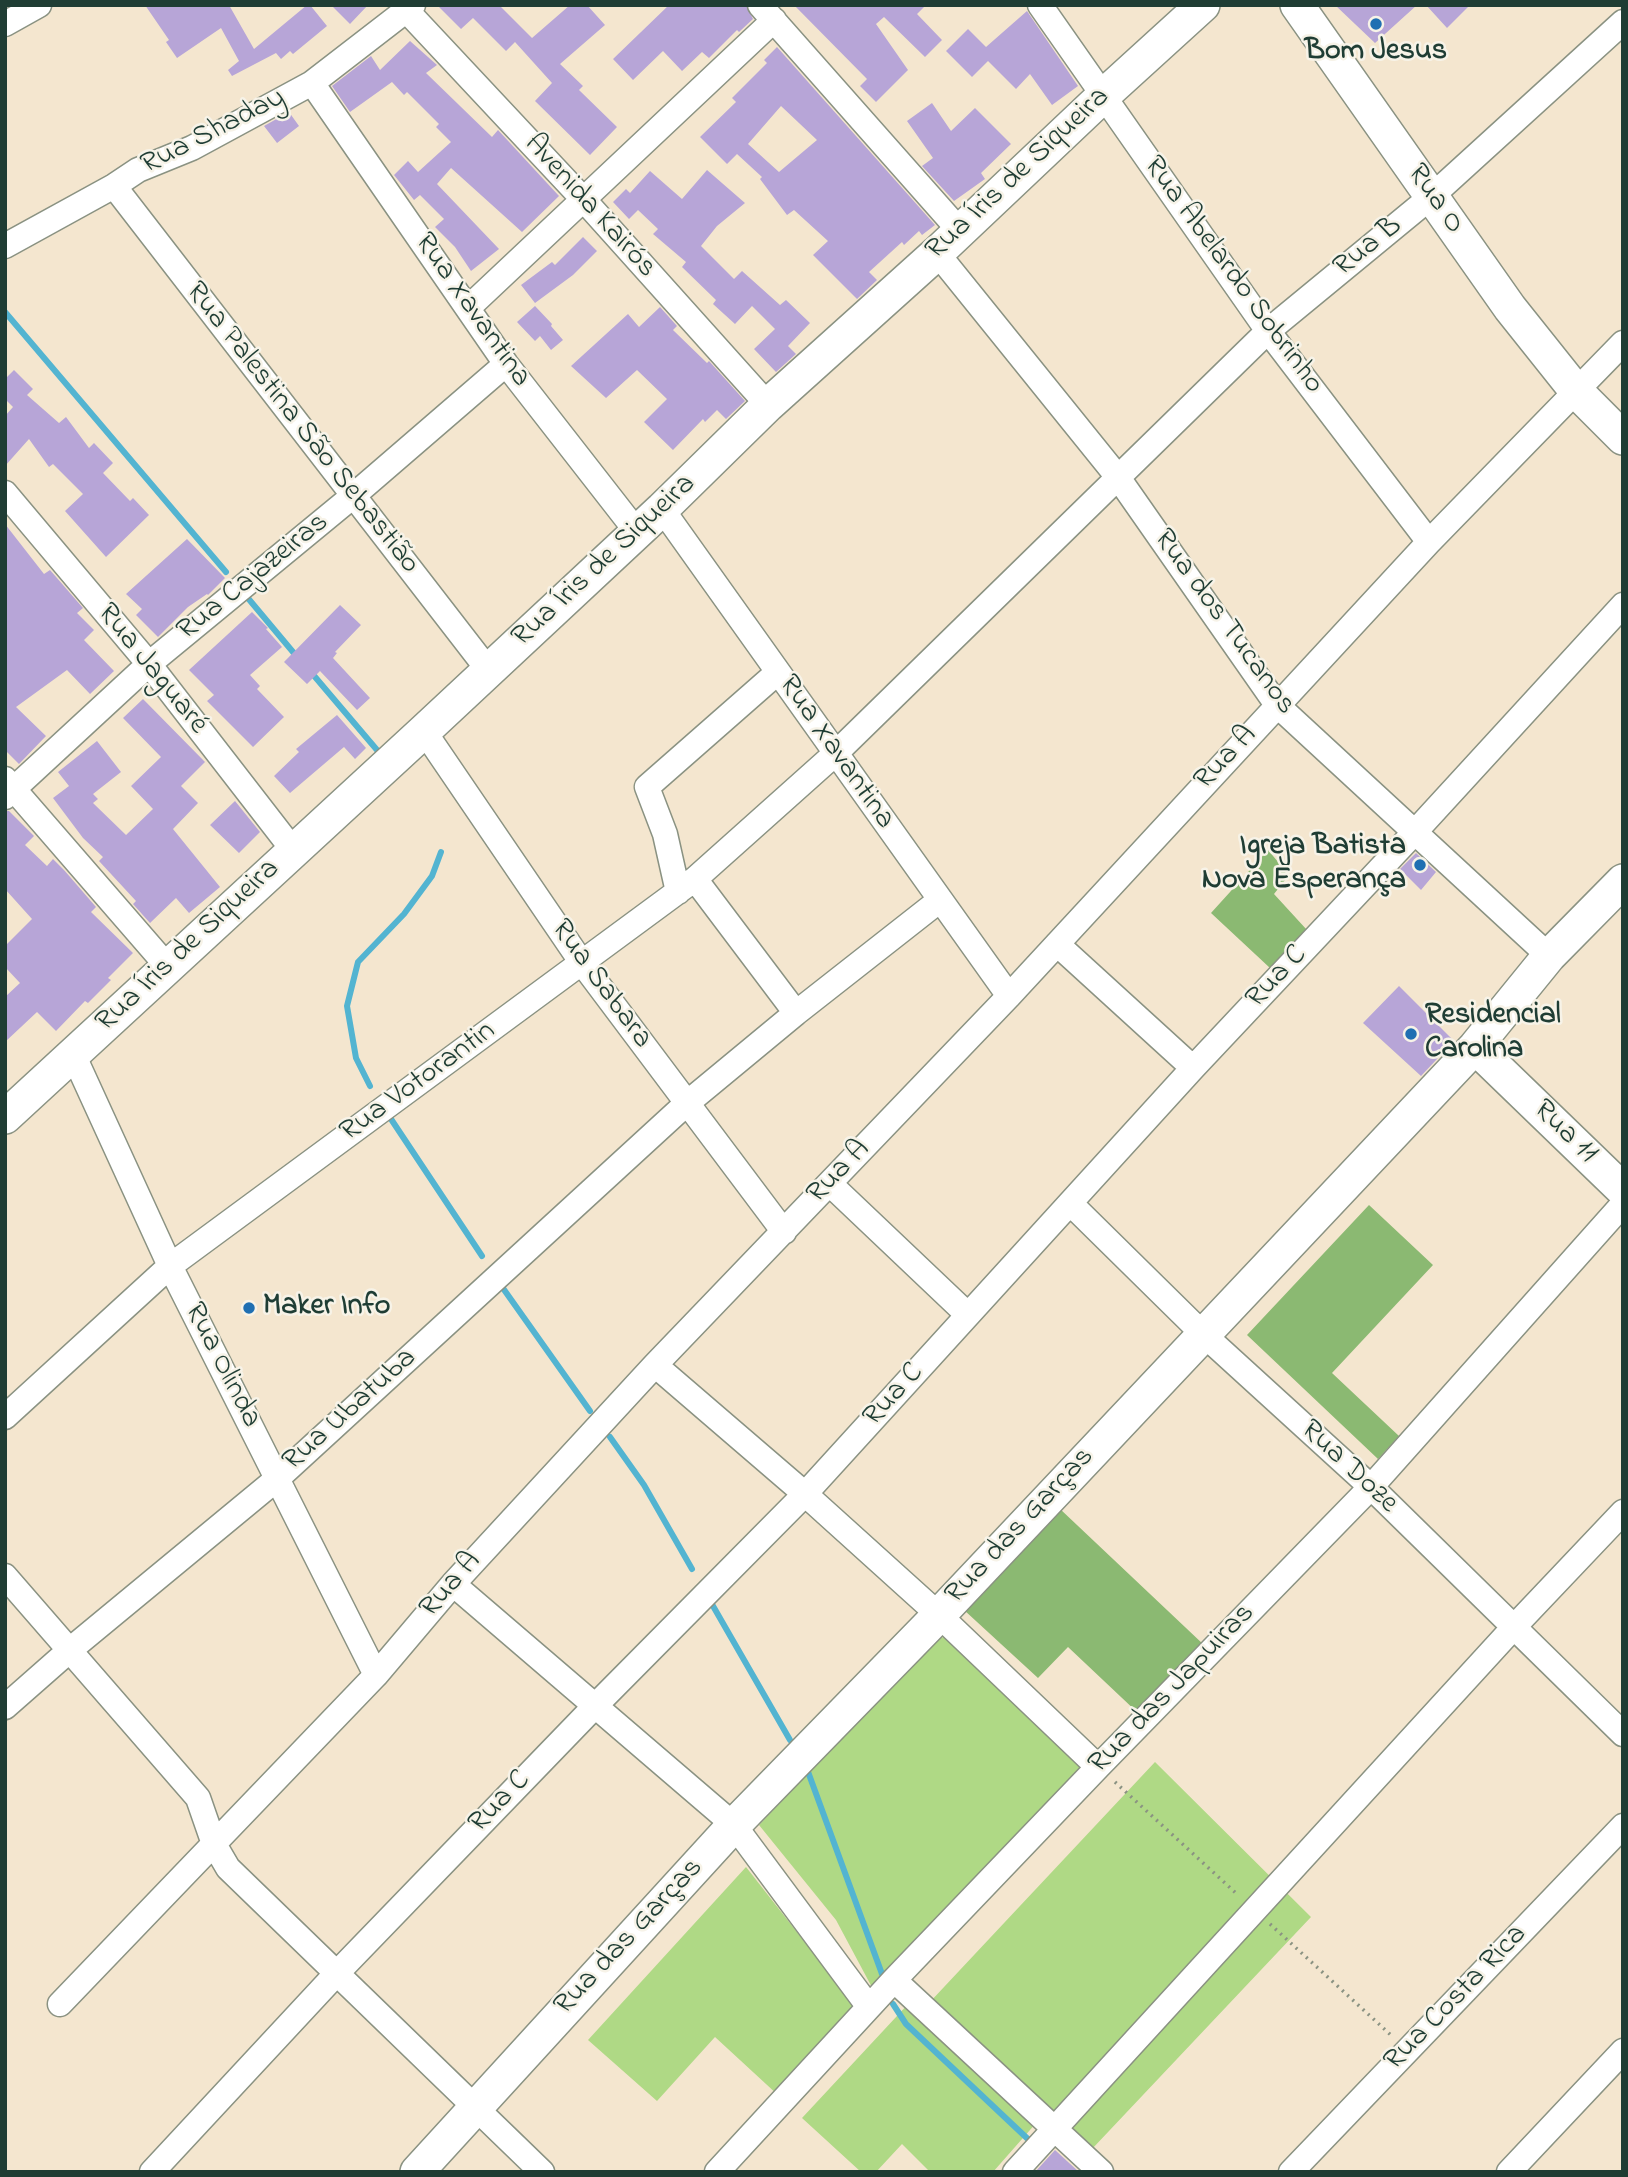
<!DOCTYPE html>
<html>
<head>
<meta charset="utf-8">
<style>
	body { margin:0 }
	#map { position:relative; width:1628px; height:2177px; overflow:hidden; background:#f4e6cf; font-family:"Indie Flower",sans-serif }
	canvas { display:block }
	.frame { position:absolute; inset:0; border:7px solid #1f3d34; pointer-events:none }
</style>
</head>
<body>
<div id="map">
<canvas width="1628" height="2177"></canvas>
<div class="frame"></div>
</div>
<script>
const ctx = document.querySelector('canvas').getContext('2d');
ctx.lineJoin = 'round';
function fill(path, color) { ctx.fillStyle = color; ctx.fill(path, 'evenodd'); }
const shape = rows => new Path2D(rows.map(r => 'M' + r).join(''));
function stroke(path, color, width, dash) { ctx.strokeStyle = color; ctx.lineWidth = width; ctx.lineCap = dash ? 'butt' : 'round'; ctx.setLineDash(dash || []); ctx.stroke(path); }
function drawText(font, color, halo, rows, align = 'center') {
  ctx.font = font + ' "Indie Flower",sans-serif'; ctx.lineWidth = 5; ctx.setLineDash([]); ctx.textBaseline = 'middle'; ctx.strokeStyle = halo; ctx.fillStyle = color; for (const [text, x, y, turn = 0] of rows) {
    ctx.save(); ctx.translate(x, y); ctx.rotate((+turn || 0) * Math.PI / 180); ctx.textAlign = isNaN(turn) ? turn : align; if (halo) ctx.strokeText(text, 0, 0); ctx.fillText(text, 0, 0); ctx.restore();
  }
}
const green = shape([
	[945,1637,1081,1764,1084,1771,875,1993,836,1920,759,1825,933,1639],
	[1155,1762,1311,1917,1092,2149,929,2003],
	[746,1867,858,2010,779,2096,715,2037,657,2101,588,2040],
	[910,2002,1037,2122,993,2172,930,2172,902,2144,876,2172,861,2172,802,2118]
]);
const forest = shape([
	[1268,850,1289,875,1274,894,1307,930,1270,968,1211,913],
	[1369,1205,1433,1265,1332,1373,1399,1436,1378,1459,1247,1335],
	[1059,1508,1204,1645,1139,1714,1068,1647,1038,1678,964,1610]
]);
const stream = shape([
	[5,312,226,572],
	[247,597,298,658],
	[310,671,377,750],
	[370,1086,356,1058,347,1006,358,962,404,914,432,876,441,852],
	[387,1113,482,1256],
	[500,1284,590,1411],
	[610,1437,644,1485,692,1569],
	[709,1599,790,1740],
	[807,1769,882,1974],
	[893,2004,906,2024,1030,2141]
]);
const building = shape([
	[145,5,229,5,254,49,307,5,310,5,327,26,293,54,290,51,281,59,276,53,232,76,228,70,239,61,221,28,177,58,166,42,169,40],
	[331,5,368,5,350,24],
	[437,5,499,5,532,38,570,5,587,5,605,25,560,64,583,86,579,90,617,127,590,155,535,101,552,83,515,42,506,51,473,18,461,29],
	[669,5,746,5,753,19,739,32,737,30,709,58,702,52,682,71,663,51,633,80,613,59],
	[794,5,926,5,917,14,942,40,925,57,884,17,876,24,908,70,876,102,860,86,867,79],
	[1335,5,1417,5,1375,43],
	[1426,5,1470,5,1447,28],
	[1027,11,1078,86,1052,105,1030,74,1016,89,988,61,972,77,946,51,968,29,986,47],
	[410,41,437,65,426,73,492,137,498,130,559,196,522,232,451,168,437,184,499,249,471,271,455,247,435,227,444,219,420,195,414,200,394,175,408,161,418,172,451,142,436,127,439,124,407,92,404,95,392,82,350,112,332,86,371,56,380,70],
	[777,47,935,225,922,235,919,231,904,245,902,242,869,272,877,280,857,299,813,255,828,241,794,210,787,215,760,179,762,177,737,154,727,164,700,137,736,102,732,98,767,63,764,60],
	[781,106,817,140,779,172,748,144],
	[932,103,951,131,975,108,1011,144,981,173,985,179,954,201,922,166,933,158,907,121],
	[289,112,299,126,277,143,264,126],
	[707,170,745,203,717,226,701,246,734,279,742,271,780,305,786,300,810,323,788,346,796,354,776,372,754,349,775,329,752,306,735,324,713,304,716,300,682,267,686,262,653,234,658,229,638,210,629,219,613,202,626,189,630,193,650,171,682,199],
	[583,237,597,251,573,275,535,303,521,285,552,262,555,265],
	[535,306,552,324,551,326,563,340,551,350,540,336,535,341,517,322],
	[660,307,677,326,673,330,707,363,709,361,745,401,726,419,717,410,705,422,703,419,673,450,644,422,667,399,637,370,606,398,571,366,628,314,639,327],
	[14,370,33,389,27,395,59,423,66,417,89,448,94,443,113,463,103,473,130,501,133,498,149,515,106,557,65,511,83,494,53,464,49,467,29,439,5,466,5,416,13,407,5,399,5,379],
	[5,524,44,574,50,570,83,608,77,613,94,630,84,640,114,671,90,694,67,670,16,707,46,736,19,764,5,750],
	[187,539,225,578,208,595,207,594,188,607,158,637,136,615,142,609,126,594],
	[340,605,361,625,335,652,337,653,333,658,370,698,357,710,320,671,307,684,284,662],
	[252,612,268,628,266,629,282,647,250,675,260,686,257,689,284,717,253,747,207,701,214,695,189,670],
	[143,699,205,762,181,786,198,803,173,829,220,887,189,913,176,898,150,923,133,904,136,901,99,861,103,857,83,838,53,798,69,786,58,772,97,741,121,772,93,794,98,799,93,803,126,835,153,809,131,786,161,757,123,718],
	[337,715,366,748,355,759,344,747,290,793,274,776,299,752,296,749],
	[235,801,260,832,239,853,210,825],
	[5,811,9,811,34,836,25,845,47,866,53,859,64,870,96,907,91,912,133,953,108,978,111,980,88,1003,85,1001,56,1031,37,1012,5,1042,5,997,20,983,5,967,5,946,32,919,5,889],
	[1416,853,1436,872,1421,890,1400,869],
	[1399,986,1454,1041,1421,1076,1363,1023],
	[1055,2150,1079,2172,1035,2172]
]);
const path = shape([
	[1115,1782,1238,1895],
	[1270,1924,1393,2037]
]);
const street = shape([
	[760,5,960,231],
	[1040,5,1268,331,1429,542],
	[407,11,584,200,768,405],
	[5,24,39,5],
	[312,83,506,364,637,532],
	[114,186,489,671],
	[5,246,114,186,138,170,192,148,312,83,413,5],
	[937,253,1117,476,1277,705,1549,956],
	[468,308,774,20],
	[5,493,149,664,293,850],
	[662,509,1009,996],
	[424,731,582,963,784,1232],
	[5,779,168,967],
	[5,797,149,664,353,496,506,364],
	[695,879,796,1013],
	[678,892,665,834,647,787,778,672],
	[1057,944,1193,1068],
	[73,1054,170,1266,376,1675],
	[830,1184,968,1315],
	[1071,1204,1202,1333,1371,1487,1623,1734],
	[655,1365,805,1494,939,1615,1098,1767],
	[5,1417,170,1266,695,879,836,753,1268,331,1432,196,1623,22],
	[5,1576,198,1798,214,1844,228,1868,542,2172],
	[453,1584,734,1825,869,2007],
	[5,1707,71,1649,278,1478,686,1104,796,1013,940,900],
	[894,1980,1101,2172],
	[60,2004,376,1675,453,1584,655,1365,1009,996,1429,542,1623,343],
	[152,2172,337,1973,595,1706,805,1494,1193,1068,1414,833,1623,605],
	[717,2172,894,1980,1098,1767,1371,1487,1623,1204],
	[1015,2172,1513,1628,1623,1512],
	[1291,2172,1623,1826],
	[1509,2172,1623,2051]
]);
const secondary = shape([
	[1297,5,1510,308,1577,392,1623,438],
	[1475,1047,1623,1190],
	[5,1117,424,731,662,509,768,405,937,253,1103,96,1203,5],
	[417,2172,734,1825,939,1615,1475,1047,1549,956,1623,881]
]);
const markers = [
	[1376,24,7,"#1f6fb2"],
	[1420,865,7,"#1f6fb2"],
	[1411,1034,7,"#1f6fb2"],
	[249,1308,7,"#1f6fb2"]
];
const poiNames = [
	["Bom Jesus",1376,53,"center"],
	["Igreja Batista",1406,848,"right"],
	["Nova Esperança",1406,882,"right"],
	["Residencial",1425,1017],
	["Carolina",1425,1051],
	["Maker Info",263,1308]
];
const streetNames = [
	["Rua Shaday",214,133,-27],
	["Rua Íris de Siqueira",1019,175,-43],
	["Rua O",1434,200,55],
	["Avenida Kairós",589,207,48],
	["Rua B",1369,248,-39],
	["Rua Abelardo Sobrinho",1232,276,54],
	["Rua Xavantina",471,311,55],
	["Rua Palestina São Sebastião",301,429,52],
	["Rua Íris de Siqueira",605,562,-43],
	["Rua Cajazeiras",254,578,-39],
	["Rua dos Tucanos",1223,623,54],
	["Rua Jaguaré",151,670,51],
	["Rua Xavantina",835,753,55],
	["Rua A",1227,759,-47],
	["Rua Íris de Siqueira",189,947,-43],
	["Rua C",1278,978,-47],
	["Rua Sabara",600,985,54],
	["Rua Votorantin",419,1083,-36],
	["Rua 11",1564,1133,44],
	["Rua A",840,1173,-46],
	["Rua Olinda",221,1366,63],
	["Rua C",895,1396,-48],
	["Rua Ubatuba",351,1411,-42],
	["Rua Doze",1348,1468,43],
	["Rua das Garças",1021,1527,-47],
	["Rua A",452,1586,-49],
	["Rua das Japuiras",1173,1690,-46],
	["Rua C",501,1803,-46],
	["Rua das Garças",630,1938,-47],
	["Rua Costa Rica",1457,1999,-46]
];
fill(green, '#afd985');
fill(forest, '#8bb972');
stroke(stream, '#53b4d1', 6);
fill(building, '#b7a5d7');
stroke(street, '#8a9282', 27);
stroke(secondary, '#8a9282', 36);
stroke(path, '#8a9282', 3.5, [2, 5]);
stroke(street, '#fff', 24);
stroke(secondary, '#fff', 33);
for (const [x, y, r, color] of markers) { const dot = new Path2D(); dot.arc(x, y, r, 0, 2 * Math.PI); ctx.fillStyle = color; ctx.fill(dot); stroke(dot, '#f7f3e8', 2.5); }
drawText('bold 30px', '#1f3d34', '#f7f3e8', poiNames, 'left');
drawText('30px', '#1f3d34', '#f7f3e8', streetNames);
</script>
</body>
</html>
